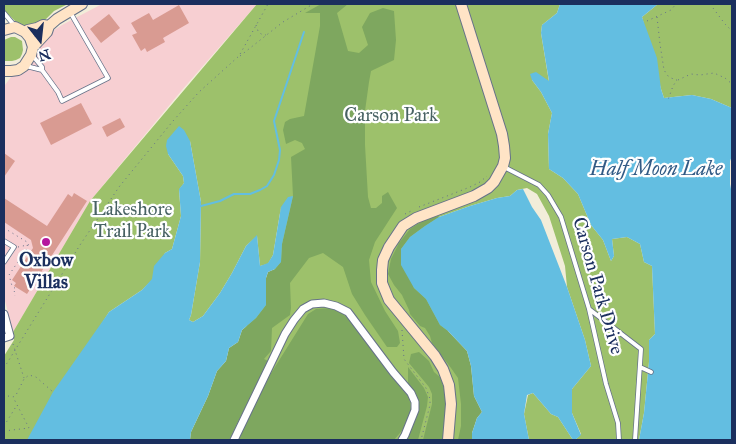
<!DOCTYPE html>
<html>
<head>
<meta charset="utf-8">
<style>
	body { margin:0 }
	#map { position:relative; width:736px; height:444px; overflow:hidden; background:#f2edd9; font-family:"IM FELL Great Primer",serif }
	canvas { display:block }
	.frame { position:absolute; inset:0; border:5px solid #1b2f5e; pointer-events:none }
	.north { position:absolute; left:15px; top:15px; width:50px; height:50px; -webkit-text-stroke:4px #fff; paint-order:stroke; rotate:164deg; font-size:14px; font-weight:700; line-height:20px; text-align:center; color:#1b2f5e }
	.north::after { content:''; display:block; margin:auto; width:18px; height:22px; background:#1b2f5e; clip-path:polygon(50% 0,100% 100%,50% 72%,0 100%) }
</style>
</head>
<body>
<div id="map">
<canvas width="736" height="444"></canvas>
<div class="frame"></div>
<div class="north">N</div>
</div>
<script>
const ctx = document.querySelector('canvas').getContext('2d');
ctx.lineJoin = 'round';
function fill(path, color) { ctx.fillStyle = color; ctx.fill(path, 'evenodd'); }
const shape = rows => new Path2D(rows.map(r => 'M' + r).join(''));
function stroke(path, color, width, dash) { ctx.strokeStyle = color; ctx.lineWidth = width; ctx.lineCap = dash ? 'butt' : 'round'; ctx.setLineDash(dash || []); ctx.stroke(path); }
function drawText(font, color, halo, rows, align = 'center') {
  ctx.font = font + ' "IM FELL Great Primer",serif'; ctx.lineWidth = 4.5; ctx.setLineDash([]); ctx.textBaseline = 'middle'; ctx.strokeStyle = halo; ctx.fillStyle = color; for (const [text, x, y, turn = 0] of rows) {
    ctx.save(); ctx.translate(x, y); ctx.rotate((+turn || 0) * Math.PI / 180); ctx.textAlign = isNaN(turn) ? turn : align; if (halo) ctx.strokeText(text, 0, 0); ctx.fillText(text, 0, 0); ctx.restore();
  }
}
const built = shape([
	[102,4,257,4,182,90,90,201,13,332,4,297,4,89,5,85,11,77,23,72,35,52,48,34,62,25]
]);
const green = shape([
	[4,4,68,4,54,11,45,20,30,27,23,26,15,21,4,10],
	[257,4,560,4,557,13,542,25,541,33,549,82,532,80,541,92,552,113,548,134,549,169,563,178,578,194,591,225,603,240,611,261,614,256,612,239,627,237,640,244,644,262,652,266,655,334,649,340,649,362,644,413,639,440,575,440,581,434,572,413,572,389,591,366,585,340,567,287,565,266,549,216,537,194,527,188,517,190,510,196,497,198,470,206,439,217,448,331,472,433,472,440,190,440,275,269,281,207,273,255,268,264,260,266,257,236,246,246,232,273,220,293,203,316,193,322,189,320,191,315,200,262,201,202,190,141,168,154,183,176,184,183,179,190,181,216,172,249,165,253,153,279,142,290,109,312,29,440,4,440,4,356,14,340,13,332,90,201],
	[658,4,732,4,732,108,711,99,692,95,664,98,661,89,642,17],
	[11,37,15,37,22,41,23,50,22,54,20,58,16,60,12,61,4,61,4,40],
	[533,393,551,414,558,417,573,440,529,440,524,414,528,395]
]);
const forest = shape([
	[321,4,348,4,337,13,348,51,359,53,368,45,362,27,370,13,383,8,394,11,396,40,394,60,371,71,369,82,365,111,365,145,368,197,371,208,376,208,382,203,382,196,388,192,397,208,375,242,369,260,371,282,385,311,398,331,400,343,397,347,387,347,365,315,352,294,343,267,323,253,309,258,290,283,291,308,290,315,272,328,271,351,264,359,268,361,229,440,190,440,191,432,208,396,217,371,226,361,229,348,238,342,242,330,256,318,266,305,266,278,268,272,275,269,281,262,282,244,293,196,291,157,305,149,302,143,295,140,286,144,283,130,285,122,290,119,304,116,320,26,320,13,305,13],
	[438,216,439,217,425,226,410,237,401,249,414,288,426,299,440,325,448,331,467,351,471,366,474,396,482,412,477,418,472,433,472,440,458,440,461,426,461,404,458,378,451,368,432,343,430,336,425,328,420,326,410,314,409,310,402,295,394,285,388,274,391,259,399,243,410,229,424,220],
	[330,308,343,314,352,322,409,395,411,410,405,427,394,440,239,440,244,427,265,383,308,314,316,309],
	[419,352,429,361,434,372,441,378,446,397,444,440,423,440,432,404,432,394,429,387,409,363,411,354],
	[408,367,424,388,428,397,427,406,418,440,406,440,408,438,418,410,418,401,408,384]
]);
const water = shape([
	[560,4,658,4,642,17,657,58,661,89,664,98,692,95,711,99,732,108,732,156,730,161,730,184,732,194,732,440,639,440,644,413,649,362,649,340,655,334,652,266,644,262,640,244,627,237,612,239,614,256,611,261,603,240,591,225,578,194,563,178,549,169,548,134,552,113,541,92,532,80,530,74,536,72,549,81,541,33,542,25,557,13],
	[179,126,184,130,190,141,201,202,200,262,191,315,189,320,193,322,203,316,220,293,232,273,246,246,257,235,260,266,268,263,273,255,281,207,288,197,293,196,282,244,281,262,275,269,268,272,266,278,266,305,256,318,242,330,238,342,229,348,226,361,217,371,208,396,191,432,190,440,27,440,53,392,109,312,142,290,152,279,154,266,165,253,172,249,181,216,179,189,184,183,183,176,168,154,166,146,167,140],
	[523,189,532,207,541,220,567,287,585,340,591,366,572,389,572,413,581,435,575,440,573,440,558,417,551,414,533,393,527,395,524,414,529,440,472,440,472,433,477,418,482,412,474,396,471,366,467,351,448,331,440,325,426,299,414,288,401,265,401,249,410,237,425,226,439,217,470,206,497,198,510,196,517,190]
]);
const stream = shape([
	[201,206,220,201,234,194,250,194,260,190,267,186,274,175,279,160,280,150,274,121,304,32]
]);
const building = shape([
	[179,5,189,23,163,38,165,42,147,52,145,48,141,51,132,35,137,33,131,23,149,13,153,20],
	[109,14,120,28,101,43,90,29],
	[81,103,92,124,51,145,40,123],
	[120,118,125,127,107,137,102,127],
	[4,153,15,161,4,177],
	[74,193,87,201,27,294,14,286,16,283,12,280,33,248,31,240,4,222,4,198,47,226,68,194,72,197]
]);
const path = shape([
	[710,4,725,24,732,31],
	[657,17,660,44,664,70,668,76,671,78,677,80,673,86,668,100],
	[647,21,671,10,676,4],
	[256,25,258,31,261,34,266,35],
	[240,56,283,22,313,4],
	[678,80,691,74,700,75,714,73,725,78,732,84],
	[419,207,470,187,480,182,487,176],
	[405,214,413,210],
	[4,228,27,242,27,245,28,247,9,275,12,286,16,289,14,292,15,296],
	[18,247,32,244],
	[402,330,404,359,426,388,430,399,430,405,421,440],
	[13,344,24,378],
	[4,368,80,245,119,187,173,121,199,92,239,56,268,4],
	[4,393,8,396,13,397,16,395,24,379,29,375,36,377,53,392],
	[4,426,17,405],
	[4,431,29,428,13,397]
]);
const lane = shape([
	[4,13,14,25],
	[26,66,42,70,42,67,32,55],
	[42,70,58,92,62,101,108,78,70,12],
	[504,167,539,185,548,195,561,217,589,309,606,384,618,423,619,440],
	[4,241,14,247,4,262],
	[589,309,641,349,635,440],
	[640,367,651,372]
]);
const street = shape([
	[4,314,10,336,4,338],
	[234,440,285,334,294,320,303,309,312,304,324,303,336,306,348,312,393,372,411,393,415,402,415,410,405,435,402,440]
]);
const secondary = shape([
	[4,30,15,27,25,32,30,38,33,47,31,55,24,66,18,70,11,71,4,71],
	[25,32,28,30,37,28,43,25,49,26],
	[33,47,47,32,49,26,57,19,82,4],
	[448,440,451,404,449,385,443,369,435,356,389,300,382,283,382,270,383,260,389,247,403,226,416,218,474,196,488,188,494,182,503,166,505,158,504,146,502,134,461,4]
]);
const markers = [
	[46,242,5,"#b5179e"]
];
const parkNames = [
	["Carson Park",391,116],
	["Lakeshore",132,210],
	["Trail Park",132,232]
];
const poiNames = [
	["Oxbow",46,261],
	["Villas",46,283]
];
const streetNames = [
	["Carson Park Drive",597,286,74]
];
const waterNames = [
	["Half Moon Lake",656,170]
];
fill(built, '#f7cfd2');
fill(green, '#9dc16b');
fill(forest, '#7ea75f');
fill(water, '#63bee1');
stroke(stream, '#63bee1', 2);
fill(building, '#d99b92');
stroke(lane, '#667289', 5.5);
stroke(street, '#667289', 9);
stroke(secondary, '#667289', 12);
stroke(path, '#667289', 1, [1, 4]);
stroke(lane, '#fff', 4);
stroke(street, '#fff', 7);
stroke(secondary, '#ffe4c6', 10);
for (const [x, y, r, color] of markers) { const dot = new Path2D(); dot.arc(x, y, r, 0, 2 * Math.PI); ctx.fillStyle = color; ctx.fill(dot); stroke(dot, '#fff', 2); }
drawText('19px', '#486263', '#fff', parkNames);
drawText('bold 19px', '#1b2f5e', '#fff', poiNames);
drawText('19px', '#1b2f5e', '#fff', streetNames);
drawText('italic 20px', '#315a85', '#fff', waterNames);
</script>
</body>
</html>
